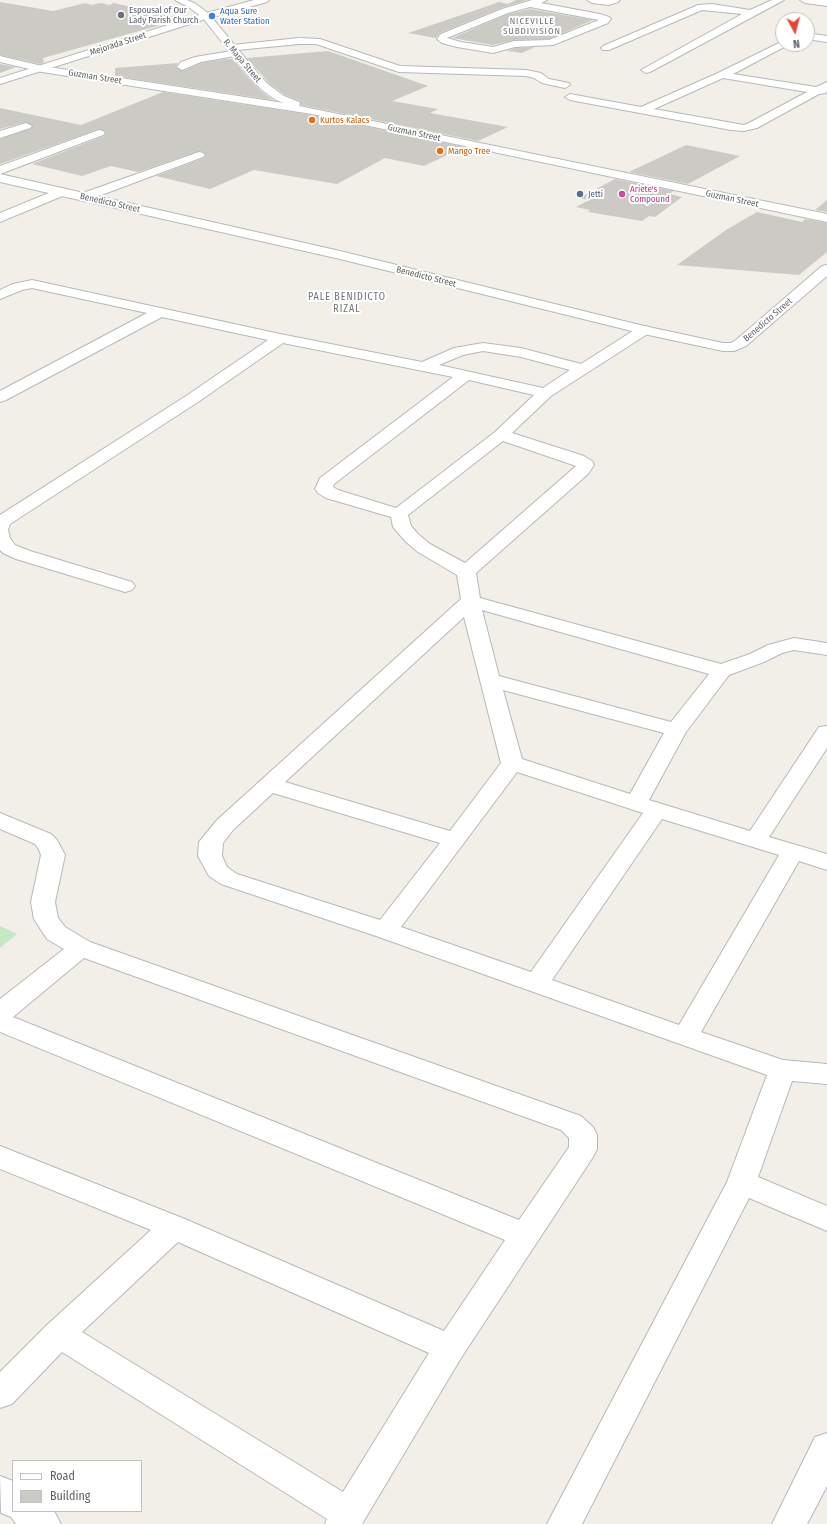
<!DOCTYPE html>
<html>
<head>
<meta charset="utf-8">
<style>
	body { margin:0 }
	#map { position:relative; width:827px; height:1524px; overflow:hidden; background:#f1efe8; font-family:"Fira Sans Condensed",sans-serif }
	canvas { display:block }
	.legend { position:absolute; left:12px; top:1460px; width:130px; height:52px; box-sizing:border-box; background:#fff; border:1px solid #bfc1c3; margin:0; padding:5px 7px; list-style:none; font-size:12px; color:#5f6368 }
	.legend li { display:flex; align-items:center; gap:8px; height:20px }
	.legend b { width:20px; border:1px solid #bfc1c3 }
	.north { position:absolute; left:775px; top:12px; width:40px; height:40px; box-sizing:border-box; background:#fff; border:1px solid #bfc1c3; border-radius:50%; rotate:173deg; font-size:11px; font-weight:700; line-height:16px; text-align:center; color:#5f6368 }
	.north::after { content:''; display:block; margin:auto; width:14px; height:18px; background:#ea4335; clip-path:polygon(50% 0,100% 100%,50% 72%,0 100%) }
</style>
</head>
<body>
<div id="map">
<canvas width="827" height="1524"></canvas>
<ul class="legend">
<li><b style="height:5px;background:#fff"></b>Road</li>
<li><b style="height:11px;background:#cccac5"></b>Building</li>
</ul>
<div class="north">N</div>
</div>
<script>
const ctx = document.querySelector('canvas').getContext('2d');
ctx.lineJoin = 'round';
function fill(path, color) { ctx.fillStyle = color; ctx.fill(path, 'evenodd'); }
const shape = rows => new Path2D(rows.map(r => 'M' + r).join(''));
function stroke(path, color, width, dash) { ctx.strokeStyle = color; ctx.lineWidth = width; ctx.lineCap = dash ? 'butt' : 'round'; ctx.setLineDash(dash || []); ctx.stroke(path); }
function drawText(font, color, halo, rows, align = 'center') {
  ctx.font = font + ' "Fira Sans Condensed",sans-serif'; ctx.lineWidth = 4; ctx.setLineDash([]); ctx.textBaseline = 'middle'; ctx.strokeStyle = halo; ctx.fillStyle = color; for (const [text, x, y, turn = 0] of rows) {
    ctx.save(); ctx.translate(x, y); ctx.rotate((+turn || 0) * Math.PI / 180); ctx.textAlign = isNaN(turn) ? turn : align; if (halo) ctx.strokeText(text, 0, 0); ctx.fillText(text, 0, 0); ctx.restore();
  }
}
const green = shape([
	[0,926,17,934,0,948]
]);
const building = shape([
	[516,0,527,0,501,8,440,33,436,38,408,33,482,8,499,2,508,4],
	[0,2,53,11,85,3,92,5,101,3,109,5,114,3,182,19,43,58,44,63,40,64,0,55],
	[530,9,593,20,549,39,514,40,493,45,452,38,508,14],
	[535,47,522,53,507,51,515,48],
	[328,51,428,86,392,101,438,109,430,113,508,127,478,141,301,105,300,101,285,95,271,85,247,58],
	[225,59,233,59,250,80,261,91,273,100,115,76,115,68,178,63,176,67,183,71,201,63],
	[0,64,16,67,0,73],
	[163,92,312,115,464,147,424,166,385,158,337,184,254,170,210,189,156,176,204,158,206,154,199,151,138,172,111,166,82,176,32,164,104,136,106,132,99,129,0,164,0,139,30,129,33,126,26,122,0,129,0,108,81,125],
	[686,145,740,156,688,184,629,172],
	[615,179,674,191,669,194,682,197,655,217,649,216,642,221,588,212,590,210,576,207,589,200,579,198],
	[827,200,827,212,815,210],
	[757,212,802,222,805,219,827,223,827,252,799,275,677,265,726,230]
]);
const minor = shape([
	[254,0,269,0,267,2,206,19,201,16,203,14,254,0],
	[532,0,547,0,541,3,600,14,609,17,611,19,608,23,553,45,515,47,493,53,457,47,442,43,437,39,441,34,502,9,532,0],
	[530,7,599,20,549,40,514,41,493,47,461,42,447,38,508,13,530,7],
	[587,0,620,0,618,2,609,5,592,3,587,0],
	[772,0,784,0,650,72,646,73,641,70,742,14,702,10,609,50,603,50,601,48,603,46,698,5,712,4,750,10,772,0],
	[800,0,827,0,827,6,805,3,800,0],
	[807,33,827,36,827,42,807,39,807,33],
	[299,38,320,39,400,66,526,70,541,73,549,79,569,83,570,85,565,88,542,83,534,78,526,76,399,72,316,44,299,44,237,50,241,53,240,55,201,62,182,70,177,67,181,62,195,57,231,51,227,48,232,45,299,38],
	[783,41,783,44,788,44,786,46,733,74,816,87,827,82,827,91,826,93,819,94,757,128,744,131,731,130,570,100,565,97,570,94,641,107,718,73,783,41],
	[723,78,807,92,749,123,744,125,654,109,723,78],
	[26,123,32,126,30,128,0,138,0,131,26,123],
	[99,130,103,131,105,133,103,135,0,174,0,166,99,130],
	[199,152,203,153,205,155,203,157,88,200,80,200,78,197,80,194,199,152],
	[61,188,65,189,67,192,65,195,0,222,0,213,61,188],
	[32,280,280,334,422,362,454,348,483,343,521,348,581,364,639,327,644,326,649,327,651,330,649,333,551,396,512,433,584,456,592,461,594,465,588,474,476,573,480,598,721,664,750,654,768,645,794,638,827,643,827,655,794,650,782,653,764,662,729,675,686,732,649,800,750,831,819,727,827,726,827,748,769,837,827,854,827,870,799,861,701,1032,783,1060,827,1064,827,1084,792,1081,758,1177,827,1206,827,1231,749,1198,582,1524,547,1524,727,1182,767,1075,376,936,221,884,209,876,198,856,199,842,217,820,461,599,457,575,418,552,406,542,393,527,391,517,326,498,318,493,315,489,320,478,453,377,283,343,198,402,10,524,8,530,10,538,15,545,30,551,132,582,135,586,132,590,125,592,16,559,3,553,0,550,0,515,186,396,268,340,162,317,6,400,0,402,0,391,147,313,32,288,22,290,0,299,0,290,13,284,32,280],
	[483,351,521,357,570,370,543,388,439,365,463,355,483,351],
	[469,380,534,395,495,432,396,508,338,490,333,487,334,484,469,380],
	[503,441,576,466,465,563,430,544,418,534,411,526,408,515,503,441],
	[482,610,709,674,671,722,499,676,482,610],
	[464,617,501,763,450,831,285,782,464,617],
	[503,690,664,733,630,794,522,759,503,690],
	[517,772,643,813,531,972,401,927,517,772],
	[273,793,440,843,380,920,237,874,227,867,222,856,223,843,233,830,273,793],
	[662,819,779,855,679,1025,552,980,662,819],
	[0,813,51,834,57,840,65,855,55,902,58,918,65,927,90,942,581,1116,593,1127,597,1135,597,1149,593,1157,461,1358,362,1524,325,1524,327,1519,62,1352,12,1404,0,1408,0,1372,48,1324,151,1230,0,1169,0,1146,185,1219,444,1331,505,1240,0,1032,0,999,64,949,47,939,34,919,31,902,41,855,38,848,35,844,0,829,0,813],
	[84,958,561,1130,569,1138,569,1147,519,1220,13,1017,84,958],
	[178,1242,429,1353,343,1492,82,1332,178,1242],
	[827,1433,827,1486,807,1524,772,1524,815,1437,827,1433],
	[0,1476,13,1481,13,1511,54,1511,61,1524,16,1524,11,1517,1,1513,0,1476]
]);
const tertiary = shape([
	[206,13,211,16,209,18,0,84,0,78,206,13],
	[0,174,340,251,644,326,723,343,731,343,736,340,822,266,827,265,827,276,746,346,734,351,723,351,644,334,340,259,0,182,0,174]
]);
const secondary = shape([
	[175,0,187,0,196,4,209,14,259,75,270,86,284,96,299,102,300,104,299,106,827,214,827,222,312,114,42,72,0,62,0,56,42,66,284,103,276,100,262,90,251,79,203,18,190,8,175,0]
]);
const markers = [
	[121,15,4,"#6b7280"],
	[212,16,4,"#3f7fe0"],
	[312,120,4,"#e8710a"],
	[440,151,4,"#e8710a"],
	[580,194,4,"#5c6f8a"],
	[622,194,4,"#d1479c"]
];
const farWorshipnames = [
	["Espousal of Our",129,10],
	["Lady Parish Church",129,20]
];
const farShopnames = [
	["Aqua Sure",220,11],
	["Water Station",220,21]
];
const farNeighbourhoodnames = [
	["NICEVILLE",532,21],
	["SUBDIVISION",532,31]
];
const farStreetnames = [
	["Mejorada Street",118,44,-18],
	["R. Mapa Street",242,61,50],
	["Guzman Street",95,77,9],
	["Guzman Street",414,133,12],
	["Guzman Street",732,199,12],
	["Benedicto Street",110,203,13],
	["Benedicto Street",426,277,14],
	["Benedicto Street",768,320,-41]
];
const farFoodnames = [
	["Kurtos Kalacs",320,120],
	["Mango Tree",448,151]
];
const farHotelnames = [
	["Ariete's",630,189],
	["Compound",630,199]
];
const farServicenames = [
	["Jetti",588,194]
];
const farQuarternames = [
	["PALE BENIDICTO",347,297],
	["RIZAL",347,309]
];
fill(green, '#c5e8c5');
fill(building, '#cccac5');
stroke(minor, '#b5b8bc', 2);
stroke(tertiary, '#b5b8bc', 2);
stroke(secondary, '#b6babf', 2);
fill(minor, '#fff');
fill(tertiary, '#fff');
fill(secondary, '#fff');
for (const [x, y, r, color] of markers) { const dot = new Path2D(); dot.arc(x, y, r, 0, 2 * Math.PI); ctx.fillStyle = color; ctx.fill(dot); stroke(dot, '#fff', 1.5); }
drawText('9px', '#5b616d', '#fff', farWorshipnames, 'left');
drawText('9px', '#366cbe', '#fff', farShopnames, 'left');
ctx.letterSpacing = '1px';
drawText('9px', '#70757a', '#fff', farNeighbourhoodnames);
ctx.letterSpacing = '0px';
drawText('9px', '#5f6368', '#fff', farStreetnames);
drawText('9px', '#c56008', '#fff', farFoodnames, 'left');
drawText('9px', '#b23c85', '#fff', farHotelnames, 'left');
drawText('9px', '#4e5e75', '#fff', farServicenames, 'left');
ctx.letterSpacing = '1px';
drawText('10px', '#70757a', '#fff', farQuarternames);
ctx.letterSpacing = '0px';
</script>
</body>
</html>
